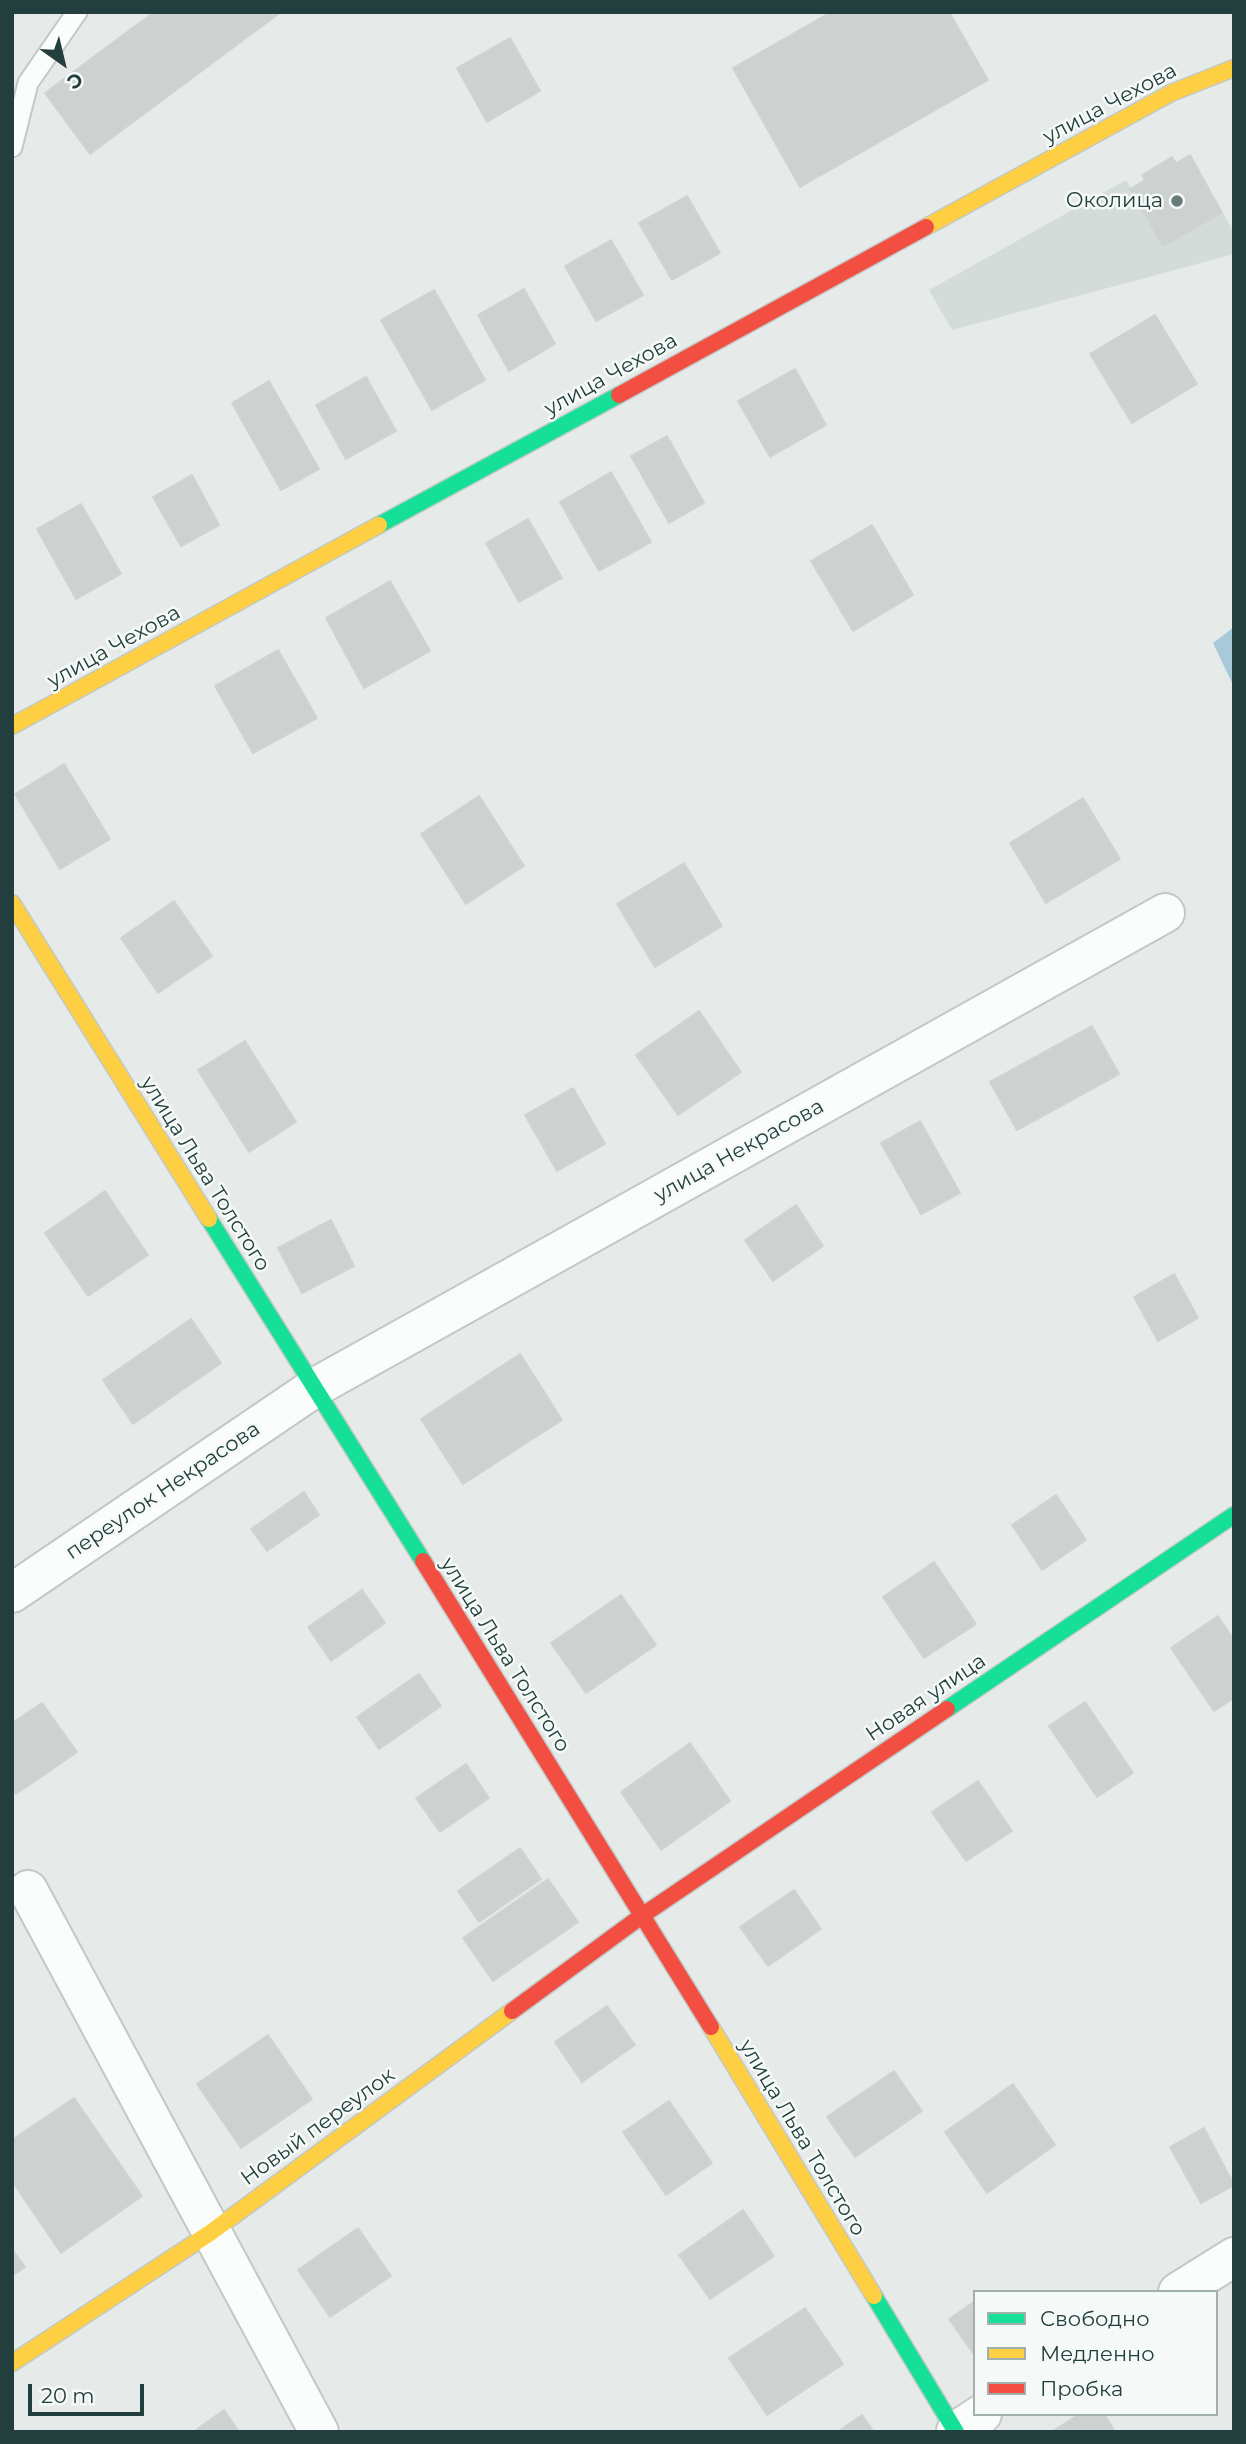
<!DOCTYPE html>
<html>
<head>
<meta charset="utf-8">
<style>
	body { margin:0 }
	#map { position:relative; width:1246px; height:2444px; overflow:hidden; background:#e6ebea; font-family:Montserrat,sans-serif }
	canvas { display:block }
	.frame { position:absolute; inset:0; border:14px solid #233f3d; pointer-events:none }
	.legend { position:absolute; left:973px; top:2290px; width:245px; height:126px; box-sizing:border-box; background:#f5faf8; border:2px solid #a1afad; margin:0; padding:9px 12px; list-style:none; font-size:21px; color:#233f3d }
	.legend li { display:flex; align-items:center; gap:14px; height:35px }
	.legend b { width:35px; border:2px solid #a1afad }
	.north { position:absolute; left:28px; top:28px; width:70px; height:70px; -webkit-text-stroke:5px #f5faf8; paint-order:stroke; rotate:146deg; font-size:19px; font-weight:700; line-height:28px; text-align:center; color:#233f3d }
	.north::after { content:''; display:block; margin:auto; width:24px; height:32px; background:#233f3d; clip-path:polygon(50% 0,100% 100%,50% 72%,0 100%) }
	.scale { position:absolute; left:28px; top:2384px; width:116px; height:32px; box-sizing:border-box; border:4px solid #233f3d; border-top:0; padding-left:9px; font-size:21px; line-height:24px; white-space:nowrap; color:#233f3d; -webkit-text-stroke:5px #f5faf8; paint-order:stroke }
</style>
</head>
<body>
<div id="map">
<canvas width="1246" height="2444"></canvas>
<div class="frame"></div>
<ul class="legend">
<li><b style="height:9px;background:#16e098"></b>Свободно</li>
<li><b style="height:9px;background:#ffcf43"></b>Медленно</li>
<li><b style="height:9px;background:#f24e42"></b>Пробка</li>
</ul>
<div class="north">С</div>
<div class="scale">20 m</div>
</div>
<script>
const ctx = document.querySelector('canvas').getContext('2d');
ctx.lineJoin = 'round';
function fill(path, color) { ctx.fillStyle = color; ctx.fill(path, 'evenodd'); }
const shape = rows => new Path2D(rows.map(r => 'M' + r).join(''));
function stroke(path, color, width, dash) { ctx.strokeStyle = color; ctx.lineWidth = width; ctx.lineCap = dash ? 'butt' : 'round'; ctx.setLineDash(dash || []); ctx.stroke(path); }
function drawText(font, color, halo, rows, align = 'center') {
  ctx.font = font + ' Montserrat,sans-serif'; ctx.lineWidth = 5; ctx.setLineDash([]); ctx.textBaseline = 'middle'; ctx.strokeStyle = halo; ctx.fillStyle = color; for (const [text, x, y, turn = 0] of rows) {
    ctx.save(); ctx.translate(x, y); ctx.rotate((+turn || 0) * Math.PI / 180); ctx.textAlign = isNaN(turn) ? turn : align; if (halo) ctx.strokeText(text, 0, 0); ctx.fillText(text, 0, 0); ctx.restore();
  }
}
const built = shape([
	[1190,155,1234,232,1234,254,952,330,929,290,1126,180,1131,188,1144,181,1142,175,1172,157,1176,163]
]);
const water = shape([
	[1234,627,1234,687,1213,643]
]);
const building = shape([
	[154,12,281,12,90,154,45,93,154,12],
	[831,12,949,12,988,80,800,187,733,68,831,12],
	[510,38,540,91,487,122,457,68,510,38],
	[1190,155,1222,213,1163,246,1130,189,1145,180,1142,175,1172,157,1176,163,1190,155],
	[687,196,720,253,672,280,639,223,687,196],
	[611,240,643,295,596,321,565,266,611,240],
	[524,289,555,344,509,371,478,315,524,289],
	[434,290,485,380,432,410,381,320,434,290],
	[1155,315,1197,384,1132,423,1090,354,1155,315],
	[795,369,826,425,770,457,738,401,795,369],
	[366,377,396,431,346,459,316,405,366,377],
	[269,381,319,469,281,490,232,403,269,381],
	[667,436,704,503,669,523,631,456,667,436],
	[611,472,651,542,599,571,560,502,611,472],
	[192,475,219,525,181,546,153,497,192,475],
	[81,504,121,574,76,599,37,529,81,504],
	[528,519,562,578,519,602,486,543,528,519],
	[872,525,913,595,853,631,811,561,872,525],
	[390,581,430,651,364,688,326,618,390,581],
	[278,650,317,718,253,753,215,686,278,650],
	[64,764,110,839,60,869,15,794,64,764],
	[479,796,524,866,466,904,421,834,479,796],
	[1083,798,1120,859,1046,903,1010,843,1083,798],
	[684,863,722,926,655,967,617,904,684,863],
	[174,901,212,956,158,993,121,938,174,901],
	[699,1011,741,1072,678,1115,636,1055,699,1011],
	[1092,1026,1119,1074,1017,1130,990,1082,1092,1026],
	[245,1041,296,1122,249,1152,198,1070,245,1041],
	[573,1088,605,1144,557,1171,525,1115,573,1088],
	[920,1121,960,1193,921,1214,881,1143,920,1121],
	[105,1191,148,1255,88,1296,45,1233,105,1191],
	[796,1205,823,1246,773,1281,745,1240,796,1205],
	[331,1220,354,1266,302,1293,278,1248,331,1220],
	[1174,1274,1198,1318,1158,1341,1134,1297,1174,1274],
	[191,1319,221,1363,133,1424,103,1380,191,1319],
	[520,1354,562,1420,463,1484,421,1419,520,1354],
	[304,1492,319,1515,267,1551,251,1529,304,1492],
	[1056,1495,1086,1540,1042,1570,1012,1525,1056,1495],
	[934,1562,976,1624,924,1658,883,1597,934,1562],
	[362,1590,385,1623,331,1661,308,1627,362,1590],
	[621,1595,656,1645,586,1693,551,1643,621,1595],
	[1218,1616,1234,1640,1234,1698,1214,1711,1171,1648,1218,1616],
	[419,1674,441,1706,379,1749,357,1717,419,1674],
	[1085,1702,1133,1773,1097,1797,1049,1726,1085,1702],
	[42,1703,77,1752,16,1794,12,1788,12,1723,42,1703],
	[690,1743,730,1801,661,1850,621,1792,690,1743],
	[466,1764,489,1798,440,1832,416,1798,466,1764],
	[978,1781,1012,1831,966,1861,932,1812,978,1781],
	[520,1848,541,1879,479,1922,458,1891,520,1848],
	[548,1879,578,1922,493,1981,463,1938,548,1879],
	[794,1890,821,1929,768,1966,740,1927,794,1890],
	[607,2006,635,2045,582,2082,555,2042,607,2006],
	[268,2035,312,2099,241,2148,197,2084,268,2035],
	[894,2071,922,2111,855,2157,827,2117,894,2071],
	[1013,2084,1055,2145,987,2193,945,2132,1013,2084],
	[74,2098,142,2196,61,2253,12,2181,12,2140,74,2098],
	[669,2101,712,2163,666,2195,623,2132,669,2101],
	[1204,2128,1234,2185,1201,2203,1170,2147,1204,2128],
	[743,2210,774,2256,710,2299,679,2255,743,2210],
	[358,2228,391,2276,330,2317,298,2270,358,2228],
	[12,2249,25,2267,12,2276,12,2249],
	[975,2301,975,2356,949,2319,975,2301],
	[805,2308,843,2364,767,2415,729,2358,805,2308],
	[224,2410,239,2432,193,2432,224,2410],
	[1080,2414,1104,2414,1115,2432,1051,2432,1080,2414],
	[862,2415,874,2432,837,2432,862,2415]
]);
const lane = shape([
	[12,147,28,83,77,12]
]);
const street = shape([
	[12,1593,314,1388,1165,913],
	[28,1890,319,2432],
	[1178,2292,1234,2257],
	[956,2431,982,2414]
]);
const fast = shape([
	[379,525,619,395],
	[209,1219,423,1561],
	[947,1709,1234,1515],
	[874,2296,956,2432]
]);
const slow = shape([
	[926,227,1171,93,1234,68],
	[12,726,379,525],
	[12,903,209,1219],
	[711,2027,874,2296],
	[12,2363,210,2233,512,2011]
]);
const jam = shape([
	[619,395,926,227],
	[423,1561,711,2027],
	[512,2011,643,1915,947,1709]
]);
const markers = [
	[1177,201,7,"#677b7a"]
];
const streetNames = [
	["улица Чехова",1110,104,-28],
	["улица Чехова",611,375,-29],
	["улица Чехова",114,647,-29],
	["улица Некрасова",739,1151,-29],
	["улица Льва Толстого",205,1174,58],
	["переулок Некрасова",163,1491,-34],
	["улица Льва Толстого",505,1655,58],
	["Новая улица",926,1698,-34],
	["Новый переулок",318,2127,-36],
	["улица Льва Толстого",802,2138,59]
];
const poiNames = [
	["Околица",1163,201]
];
fill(built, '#d4dcda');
fill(water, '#a7c9da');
fill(building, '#cdd2d1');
stroke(building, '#cfd4d3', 2);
stroke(lane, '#c3c8c7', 23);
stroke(street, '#c3c8c7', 42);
stroke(fast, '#c1c9c7', 19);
stroke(slow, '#c1c9c7', 19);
stroke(jam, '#c1c9c7', 19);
stroke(lane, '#fbfcfc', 19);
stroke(street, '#fbfcfc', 38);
stroke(fast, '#16e098', 16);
stroke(slow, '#ffcf43', 16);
stroke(jam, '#f24e42', 16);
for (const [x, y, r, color] of markers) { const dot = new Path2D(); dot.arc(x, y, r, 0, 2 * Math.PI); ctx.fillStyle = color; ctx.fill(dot); stroke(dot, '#f5faf8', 2.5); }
drawText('21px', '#233f3d', '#f5faf8', streetNames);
drawText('21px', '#233f3d', '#f5faf8', poiNames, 'right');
</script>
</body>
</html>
